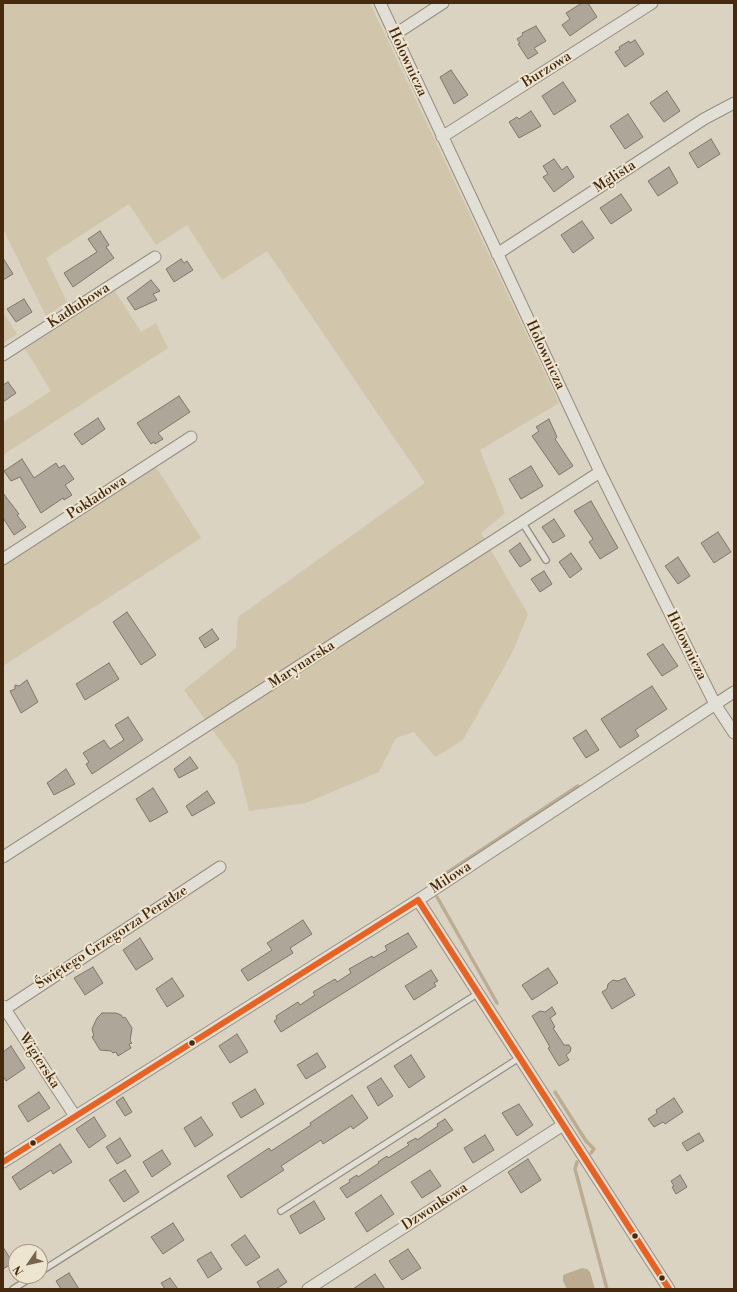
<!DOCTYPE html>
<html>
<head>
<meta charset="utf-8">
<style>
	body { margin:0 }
	#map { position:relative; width:737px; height:1292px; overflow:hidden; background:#dad3c2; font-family:"Libre Bodoni",serif }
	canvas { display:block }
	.frame { position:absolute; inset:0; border:4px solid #47290e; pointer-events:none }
	.north { position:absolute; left:8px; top:1244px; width:40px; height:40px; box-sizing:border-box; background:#ede5d0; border:1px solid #ab9a82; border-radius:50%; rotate:236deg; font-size:11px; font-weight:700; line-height:16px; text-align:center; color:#47290e }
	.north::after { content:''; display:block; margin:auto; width:14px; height:18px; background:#7a644d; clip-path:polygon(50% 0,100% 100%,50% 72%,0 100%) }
</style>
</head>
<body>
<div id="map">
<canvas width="737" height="1292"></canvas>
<div class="frame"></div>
<div class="north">N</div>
</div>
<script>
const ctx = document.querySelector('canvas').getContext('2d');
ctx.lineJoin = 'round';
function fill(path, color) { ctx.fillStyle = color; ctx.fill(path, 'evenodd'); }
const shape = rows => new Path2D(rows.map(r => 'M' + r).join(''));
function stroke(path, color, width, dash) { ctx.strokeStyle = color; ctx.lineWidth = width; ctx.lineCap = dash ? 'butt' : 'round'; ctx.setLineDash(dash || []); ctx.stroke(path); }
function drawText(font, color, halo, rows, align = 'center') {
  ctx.font = font + ' "Libre Bodoni",serif'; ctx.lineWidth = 4; ctx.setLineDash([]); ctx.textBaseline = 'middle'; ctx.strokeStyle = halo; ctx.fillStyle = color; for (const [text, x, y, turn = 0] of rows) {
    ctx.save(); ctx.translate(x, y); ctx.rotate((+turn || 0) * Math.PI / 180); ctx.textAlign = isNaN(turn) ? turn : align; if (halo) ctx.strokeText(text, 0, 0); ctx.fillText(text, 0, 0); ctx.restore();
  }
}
const green = shape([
	[3,3,370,3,559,403,480,450,505,513,481,533,528,614,513,651,463,740,435,757,414,732,396,738,379,772,306,803,249,811,237,764,184,690,236,648,238,617,425,483,267,251,222,280,187,225,156,245,129,204,46,258,67,302,46,316,3,229],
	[115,291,141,332,156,323,168,348,3,455,3,422,51,391,25,349],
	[3,312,17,334,3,343],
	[156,467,201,538,3,666,3,567]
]);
const water = shape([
	[582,1268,587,1269,590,1272,595,1289,567,1289,563,1281,563,1275]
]);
const stream = shape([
	[430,884,578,786],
	[437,897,497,1003],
	[555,1092,586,1141,594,1149,591,1153],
	[577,1162,575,1169,607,1289]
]);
const building = shape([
	[582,3,588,3,597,17,570,36,562,25,570,19,566,13,582,3],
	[536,26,546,41,534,48,538,53,528,59,518,44,520,43,517,39,523,35,522,33,536,26],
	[635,40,644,54,625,67,615,52,620,49,619,47,629,41,630,43,635,40],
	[451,70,468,95,454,104,440,77,451,70],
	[563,82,576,101,554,115,542,96,563,82],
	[667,91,680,111,664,122,650,103,667,91],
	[531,111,541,126,519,138,509,122,517,117,519,119,531,111],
	[628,114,643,137,625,149,610,126,628,114],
	[711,139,720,154,698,168,689,153,711,139],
	[554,159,562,170,567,166,574,177,554,192,543,177,548,174,543,166,554,159],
	[669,167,678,183,658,196,648,181,669,167],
	[621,194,632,210,611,224,600,208,621,194],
	[582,221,594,238,573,253,561,235,582,221],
	[100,231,109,245,106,247,114,258,73,287,64,273,97,252,88,239,100,231],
	[3,258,13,274,3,280,3,258],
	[181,259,184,263,187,261,193,270,174,282,166,269,181,259],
	[151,280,160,291,153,294,157,300,135,310,127,298,151,280],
	[24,299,32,312,16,322,7,309,24,299],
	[8,382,16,393,3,402,3,385,8,382],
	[179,396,190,412,158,433,163,439,155,444,154,442,151,444,137,423,179,396],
	[98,418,105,429,82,445,74,434,98,418],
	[549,419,557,437,555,439,573,466,559,475,532,436,539,431,536,427,549,419],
	[22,459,34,478,56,463,59,468,64,465,74,479,65,485,72,495,64,500,63,498,41,513,20,477,11,481,4,471,22,459],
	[531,466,543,486,521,499,509,479,531,466],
	[3,493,19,514,17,515,26,527,14,535,3,518,3,493],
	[591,501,618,548,600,559,589,542,593,539,574,511,591,501],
	[554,519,565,536,553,543,542,527,554,519],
	[718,532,731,552,714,563,701,543,718,532],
	[520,543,531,560,520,567,509,551,520,543],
	[571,553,582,569,570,578,559,562,571,553],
	[678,557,690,576,678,584,665,566,678,557],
	[544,571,552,584,540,592,531,579,544,571],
	[127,612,156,655,141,665,113,622,127,612],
	[212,629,219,639,205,648,199,638,212,629],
	[663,644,678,666,662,676,647,654,663,644],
	[109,663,119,679,85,700,76,684,109,663],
	[27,680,38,702,21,713,10,691,15,689,15,685,19,686,27,680],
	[652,686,667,709,635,730,639,736,620,748,601,719,652,686],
	[128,717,143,740,92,774,86,764,89,762,83,753,104,740,110,749,124,740,115,725,128,717],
	[586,730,599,750,586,758,573,738,586,730],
	[190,757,198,768,179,778,174,769,190,757],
	[66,769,75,784,54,795,47,783,66,769],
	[153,788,168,812,150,822,136,799,153,788],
	[207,791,215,803,192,816,186,806,207,791],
	[303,920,312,934,290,948,293,953,248,981,241,970,272,950,267,943,303,920],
	[408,933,417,947,281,1032,274,1021,277,1019,276,1016,298,1002,300,1005,315,995,313,992,335,979,337,982,351,973,349,969,372,956,373,958,387,950,385,946,408,933],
	[140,938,153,959,136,970,123,950,140,938],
	[93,967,103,983,85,995,74,978,93,967],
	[548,968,558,983,532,1000,522,985,548,968],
	[431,970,438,981,434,983,436,986,414,1000,405,986,431,970],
	[172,978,184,996,167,1007,156,989,172,978],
	[625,978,635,995,612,1009,602,992,607,989,608,984,613,980,618,981,625,978],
	[552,1007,556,1014,550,1018,555,1027,553,1028,564,1045,569,1045,571,1048,570,1052,566,1055,569,1060,559,1066,548,1048,550,1047,532,1016,540,1011,545,1012,552,1007],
	[102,1013,116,1013,121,1015,123,1018,125,1017,132,1028,130,1041,132,1043,129,1044,131,1048,118,1056,116,1052,113,1053,111,1051,100,1050,92,1037,94,1036,92,1029,97,1018,102,1013],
	[237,1034,248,1052,230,1063,219,1046,237,1034],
	[11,1046,25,1068,6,1081,3,1076,3,1052,11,1046],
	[317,1053,326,1067,306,1079,297,1065,317,1053],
	[411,1055,425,1077,409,1088,394,1066,411,1055],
	[381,1078,393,1096,378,1106,367,1087,381,1078],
	[255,1089,264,1104,241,1118,232,1103,255,1089],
	[39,1092,50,1108,28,1122,18,1106,39,1092],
	[352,1095,368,1118,353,1129,351,1126,323,1144,321,1140,281,1166,284,1170,241,1198,227,1176,269,1148,271,1151,311,1125,310,1123,352,1095],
	[123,1097,132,1112,125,1116,116,1102,123,1097],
	[674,1098,683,1112,665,1124,663,1122,654,1127,648,1119,657,1113,656,1110,674,1098],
	[519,1104,533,1125,517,1136,502,1113,519,1104],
	[94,1117,106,1136,89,1148,76,1129,94,1117],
	[201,1117,213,1135,195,1147,184,1128,201,1117],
	[445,1119,453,1130,347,1198,340,1188,350,1182,349,1180,357,1175,358,1177,379,1163,378,1162,387,1156,388,1158,409,1145,407,1143,416,1138,417,1140,438,1126,437,1124,445,1119],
	[699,1133,704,1141,687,1151,682,1143,699,1133],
	[485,1135,494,1150,473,1163,464,1148,485,1135],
	[120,1138,131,1156,117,1164,106,1147,120,1138],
	[60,1144,72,1162,53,1174,51,1170,20,1190,12,1177,60,1144],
	[162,1150,171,1164,152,1177,143,1162,162,1150],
	[528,1159,541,1180,521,1193,508,1172,528,1159],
	[125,1170,139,1192,124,1202,109,1180,125,1170],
	[430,1170,441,1186,422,1198,411,1182,430,1170],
	[680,1175,687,1187,676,1194,672,1187,674,1186,671,1181,680,1175],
	[381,1195,394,1214,367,1232,355,1213,381,1195],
	[314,1201,325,1219,300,1234,290,1216,314,1201],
	[173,1223,184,1240,163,1254,151,1237,173,1223],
	[245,1235,260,1257,246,1266,231,1245,245,1235],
	[3,1247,13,1263,3,1269,3,1247],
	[408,1249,421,1268,402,1280,389,1261,408,1249],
	[211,1252,222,1269,208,1278,197,1260,211,1252],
	[278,1269,287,1282,276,1289,261,1289,257,1282,278,1269],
	[69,1273,79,1289,61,1289,56,1281,69,1273],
	[375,1274,385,1289,353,1289,375,1274],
	[170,1278,178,1289,165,1289,161,1283,170,1278]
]);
const service = shape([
	[522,522,546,560],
	[281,1211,519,1058],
	[40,1272,477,994],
	[13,1289,34,1276]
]);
const minor = shape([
	[380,3,600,472,715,704,734,733],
	[394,35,443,3],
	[442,137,652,3],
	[497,254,704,119,734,103],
	[3,355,155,257],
	[3,559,191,437],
	[3,857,600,472],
	[418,900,669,1289],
	[3,1006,75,1116],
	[5,1009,220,867],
	[3,1162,418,900,734,692],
	[308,1289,563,1125]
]);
const bus1 = shape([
	[418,900,669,1289],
	[3,1162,418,900]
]);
const markers = [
	[192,1043,3.5,"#47290e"],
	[33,1143,3.5,"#47290e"],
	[635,1236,3.5,"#47290e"],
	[662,1278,3.5,"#47290e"]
];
const streetNames = [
	["Holownicza",407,62,65],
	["Burzowa",547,70,-32],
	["Mglista",615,177,-33],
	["Kadłubowa",79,306,-33],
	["Holownicza",545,355,65],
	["Pokładowa",97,498,-33],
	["Holownicza",686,646,64],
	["Marynarska",302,665,-33],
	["Milowa",451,878,-33],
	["Świętego Grzegorza Peradze",112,938,-33],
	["Wigierska",39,1061,57],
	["Dzwonkowa",435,1207,-33]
];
fill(green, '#d1c5ac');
fill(water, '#bcac92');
stroke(stream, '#bcac92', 3.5);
fill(building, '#ada699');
stroke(building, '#7f7669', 1);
stroke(service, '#958d80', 8);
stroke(minor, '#958d80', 13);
stroke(service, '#e2dfd6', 5.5);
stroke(minor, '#e2dfd6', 11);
stroke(bus1, '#e96221', 6);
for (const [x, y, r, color] of markers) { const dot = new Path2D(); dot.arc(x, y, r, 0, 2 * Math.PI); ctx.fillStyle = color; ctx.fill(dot); stroke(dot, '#ede5d0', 1.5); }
drawText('14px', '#47290e', '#ede5d0', streetNames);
</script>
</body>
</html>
